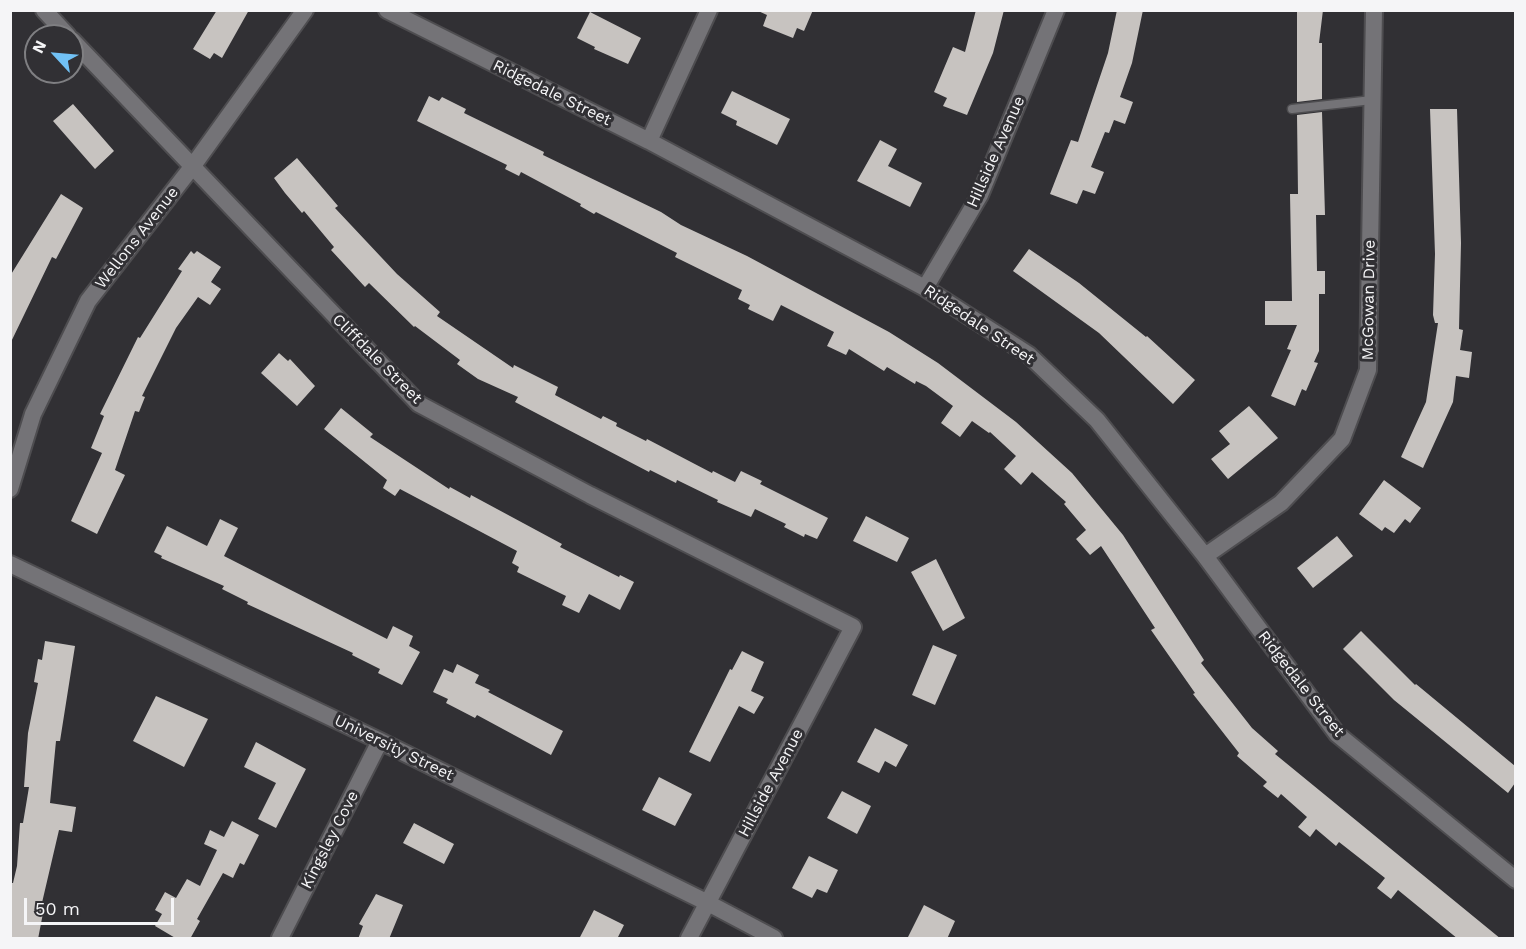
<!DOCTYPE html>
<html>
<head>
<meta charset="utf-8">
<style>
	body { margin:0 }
	#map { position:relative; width:1526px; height:949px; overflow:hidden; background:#313034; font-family:"Work Sans",sans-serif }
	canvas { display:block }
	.frame { position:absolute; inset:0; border:12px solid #f5f5f7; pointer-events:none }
	.north { position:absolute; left:24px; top:24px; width:60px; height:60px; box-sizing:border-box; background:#313034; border:2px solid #7f7f82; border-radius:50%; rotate:296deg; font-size:16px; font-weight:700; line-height:24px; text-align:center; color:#f5f5f7 }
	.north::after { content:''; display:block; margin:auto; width:21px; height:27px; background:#71c1f5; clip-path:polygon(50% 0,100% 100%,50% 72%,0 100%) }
	.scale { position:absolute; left:24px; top:898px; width:150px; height:27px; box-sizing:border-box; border:3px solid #f5f5f7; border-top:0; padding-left:8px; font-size:18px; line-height:21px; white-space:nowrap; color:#f5f5f7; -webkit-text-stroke:4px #313034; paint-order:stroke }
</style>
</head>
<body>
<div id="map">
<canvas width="1526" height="949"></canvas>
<div class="frame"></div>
<div class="north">N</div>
<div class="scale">50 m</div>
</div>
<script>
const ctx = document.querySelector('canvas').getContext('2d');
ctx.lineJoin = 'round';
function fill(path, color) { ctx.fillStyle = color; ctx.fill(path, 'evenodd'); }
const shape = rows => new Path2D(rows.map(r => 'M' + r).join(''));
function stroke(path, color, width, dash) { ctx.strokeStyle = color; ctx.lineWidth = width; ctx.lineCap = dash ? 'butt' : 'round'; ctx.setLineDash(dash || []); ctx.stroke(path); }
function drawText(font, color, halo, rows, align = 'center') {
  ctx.font = font + ' "Work Sans",sans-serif'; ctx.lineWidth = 6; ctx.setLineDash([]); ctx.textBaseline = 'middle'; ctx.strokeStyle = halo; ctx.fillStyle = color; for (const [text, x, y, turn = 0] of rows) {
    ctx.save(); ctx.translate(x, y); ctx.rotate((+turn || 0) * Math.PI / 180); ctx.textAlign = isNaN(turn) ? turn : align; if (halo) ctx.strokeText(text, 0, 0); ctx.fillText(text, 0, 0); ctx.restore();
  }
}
const building = shape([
	[217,10,249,10,222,58,214,53,210,59,193,49],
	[756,10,813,10,804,31,797,28,793,38,763,26,767,15],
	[976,10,1004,10,993,53,967,115,943,106,947,98,934,92,953,47,965,52],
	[1117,10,1143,10,1132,63,1120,97,1133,102,1125,124,1114,120,1109,133,1105,132,1091,167,1104,172,1095,194,1083,190,1077,204,1050,194,1071,140,1078,142,1108,53],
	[1297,10,1323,10,1319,43,1322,43,1322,99,1297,102],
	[590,12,641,38,628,64,594,49,595,47,577,38],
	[732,91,790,119,777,145,736,125,737,121,721,113],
	[429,96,439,101,442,97,466,109,464,113,544,152,543,155,661,212,681,225,747,256,889,332,938,363,1016,422,1072,473,1123,535,1204,660,1201,663,1252,728,1278,751,1275,754,1501,939,1458,939,1398,890,1391,899,1377,888,1385,878,1339,842,1336,846,1316,829,1310,837,1298,827,1307,817,1281,794,1278,798,1263,786,1267,782,1237,756,1239,753,1193,694,1195,693,1151,630,1155,628,1101,546,1090,555,1076,539,1086,530,1064,504,1066,502,1032,472,1021,485,1004,469,1016,456,990,432,989,433,972,421,960,437,941,423,953,406,926,386,916,381,915,384,887,367,884,371,849,349,846,355,827,346,834,332,781,305,773,321,748,309,750,305,738,299,742,290,675,257,677,253,596,212,594,214,580,206,581,204,521,172,519,176,505,169,507,165,417,121],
	[73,104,114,151,95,169,53,121],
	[1430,109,1457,109,1461,243,1459,329,1463,330,1460,350,1472,352,1469,378,1456,376,1453,402,1423,468,1401,457,1426,402,1438,323,1435,323,1433,315,1435,254],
	[1322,112,1325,215,1316,215,1317,271,1325,271,1325,294,1319,294,1319,351,1314,362,1318,363,1306,391,1302,389,1295,406,1271,396,1291,350,1287,349,1297,325,1265,325,1265,301,1292,301,1290,194,1298,194,1297,115],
	[880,140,897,149,888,166,922,183,910,207,857,181],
	[297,158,338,206,335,208,397,274,440,312,437,316,513,368,514,365,558,387,555,395,601,419,603,416,617,423,616,426,646,441,647,439,712,473,713,471,735,482,741,471,762,481,760,484,828,518,817,539,805,534,804,537,784,527,786,524,755,509,751,517,717,502,718,500,677,480,676,483,650,470,649,472,515,402,518,397,478,379,457,364,460,360,415,326,414,327,369,283,365,287,331,250,334,247,304,211,302,213,285,193,274,178],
	[61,194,83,208,56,259,52,257,10,344,10,276],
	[1029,249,1079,283,1146,337,1147,336,1195,380,1173,404,1099,333,1013,271],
	[191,251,194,254,197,251,221,267,211,282,221,289,210,305,198,297,176,328,142,396,145,397,139,412,135,411,115,470,125,475,97,534,71,521,102,453,91,448,104,416,100,414,138,337,140,338,182,271,178,269],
	[279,353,288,361,290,359,315,386,297,406,261,373],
	[1249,406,1278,438,1228,479,1211,459,1230,444,1219,431],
	[341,408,373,434,370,437,449,489,450,487,470,498,471,495,562,544,560,547,619,577,620,575,634,582,620,610,589,594,579,613,562,605,566,596,517,572,519,567,512,563,517,551,400,489,395,496,383,488,387,480,324,429],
	[1384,480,1421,508,1410,523,1405,519,1394,533,1385,527,1382,531,1359,514],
	[866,516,909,538,897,562,853,541],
	[220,519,238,528,224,556,387,639,393,626,413,636,409,646,420,652,402,685,378,673,380,669,352,655,353,653,247,604,248,602,222,589,224,586,161,558,162,556,154,552,167,526,207,546],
	[1337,536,1353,556,1313,588,1297,568],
	[936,559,965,618,943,631,911,572],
	[1361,631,1415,685,1416,684,1515,766,1515,783,1508,793,1394,700,1343,649],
	[45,641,75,646,60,741,56,741,50,803,76,807,72,832,59,830,41,907,44,908,38,939,10,939,10,883,13,883,17,866,20,823,23,823,29,787,24,787,28,733,38,683,34,682,38,659,42,660],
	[933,645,957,655,935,705,912,695],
	[742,651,764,662,751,691,764,697,754,714,739,706,710,762,689,752,730,669,732,670],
	[457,664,479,675,475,683,490,690,488,692,563,731,551,755,477,715,475,718,446,703,448,699,433,692,444,669,453,673],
	[156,696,208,719,184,767,133,741],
	[875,728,908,745,896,767,885,761,879,773,857,762],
	[256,742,306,769,276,828,258,819,276,783,244,767],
	[659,777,692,794,675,826,642,810],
	[842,791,871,806,857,834,827,818],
	[232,821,259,835,244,865,240,863,233,878,223,873,197,919,200,921,190,939,177,939,155,926,162,914,155,910,165,892,176,898,187,879,200,886,217,850,204,844,210,830,224,837],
	[414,823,454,844,444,864,403,843],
	[809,856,838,870,827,893,817,889,812,898,792,888],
	[376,894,403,905,389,939,358,939,363,926,359,924],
	[924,905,955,921,947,939,907,939],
	[594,910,624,925,617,939,579,939]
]);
const service = shape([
	[1292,109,1372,100]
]);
const minor = shape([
	[44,10,68,36],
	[387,10,649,141,925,288,1029,355,1097,420,1205,556,1337,734,1516,880],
	[72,40,419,404,590,495,853,627,689,938],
	[649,141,709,10],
	[925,288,980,195,1056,10],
	[10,489,33,414,88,301,192,167,305,10],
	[1205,556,1281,503,1342,439,1368,370,1374,10],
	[10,564,380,741,708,903,774,938],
	[280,938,380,741]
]);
const streetNames = [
	["Ridgedale Street",552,93,26],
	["Hillside Avenue",996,152,-66],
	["Wellons Avenue",137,238,-52],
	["McGowan Drive",1369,300,-89],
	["Ridgedale Street",979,325,34],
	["Cliffdale Street",377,359,45],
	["Ridgedale Street",1301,684,52],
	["University Street",394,748,26],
	["Hillside Avenue",771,783,-62],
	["Kingsley Cove",330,840,-63]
];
fill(building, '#c7c3c0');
stroke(service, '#4e4d50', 11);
stroke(minor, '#4e4d50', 20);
stroke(service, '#747377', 8);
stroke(minor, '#747377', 16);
drawText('16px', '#f5f5f7', '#313034', streetNames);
</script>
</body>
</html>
